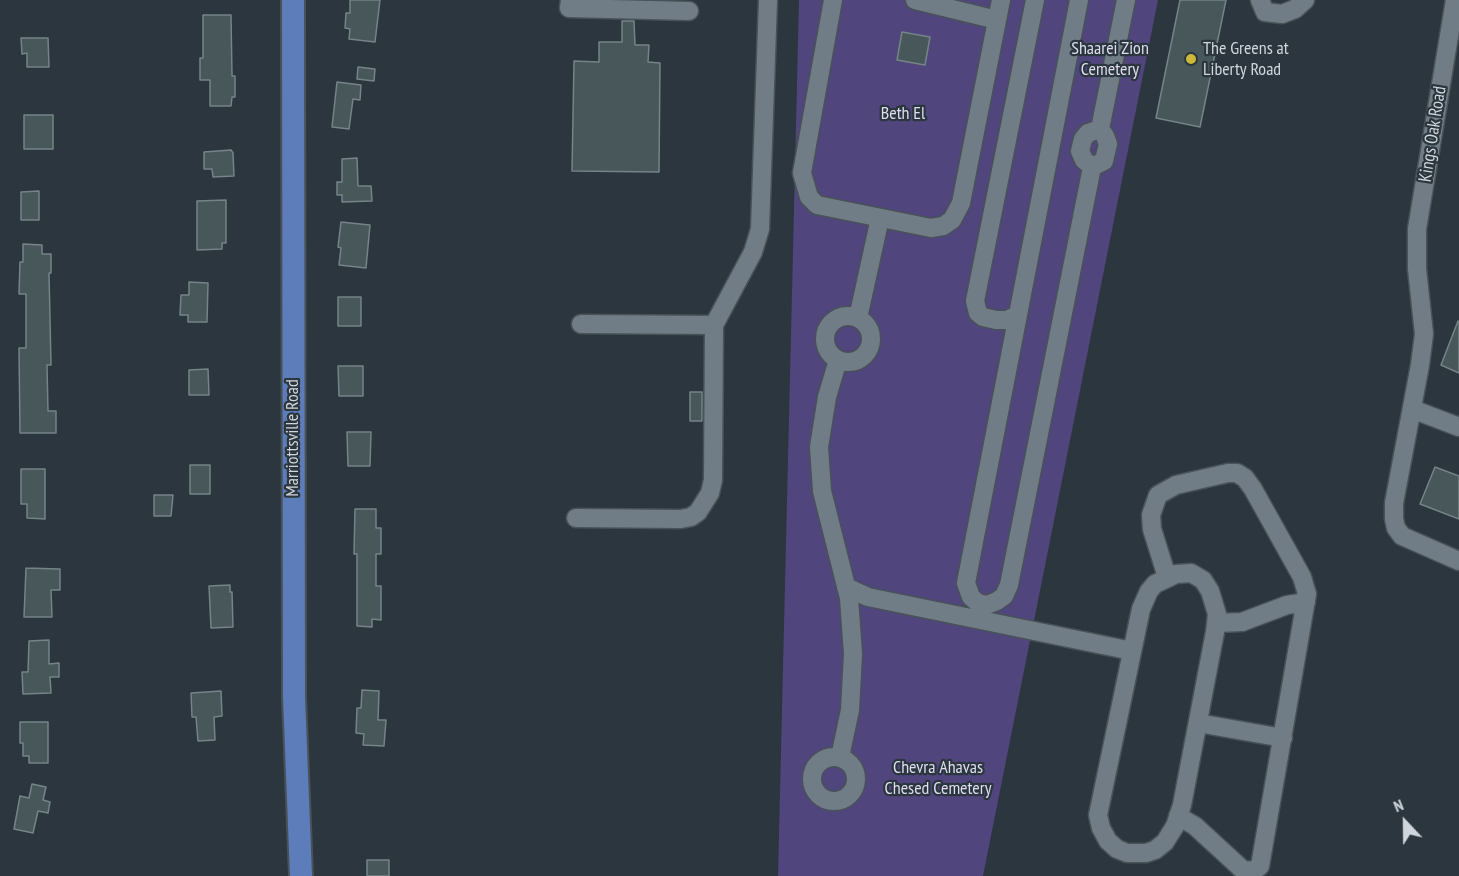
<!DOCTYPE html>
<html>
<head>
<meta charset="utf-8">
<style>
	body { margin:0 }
	#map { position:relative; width:1459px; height:876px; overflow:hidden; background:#2b363e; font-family:"PT Sans Narrow",sans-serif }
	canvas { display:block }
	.north { position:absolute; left:1375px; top:792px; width:60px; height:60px; -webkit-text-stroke:4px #2b363e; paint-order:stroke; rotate:338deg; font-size:16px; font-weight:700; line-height:24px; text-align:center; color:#d0d7dc }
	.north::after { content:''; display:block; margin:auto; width:21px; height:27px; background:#d0d7dc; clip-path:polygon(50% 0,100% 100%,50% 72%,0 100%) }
</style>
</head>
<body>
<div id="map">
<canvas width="1459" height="876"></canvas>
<div class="north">N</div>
</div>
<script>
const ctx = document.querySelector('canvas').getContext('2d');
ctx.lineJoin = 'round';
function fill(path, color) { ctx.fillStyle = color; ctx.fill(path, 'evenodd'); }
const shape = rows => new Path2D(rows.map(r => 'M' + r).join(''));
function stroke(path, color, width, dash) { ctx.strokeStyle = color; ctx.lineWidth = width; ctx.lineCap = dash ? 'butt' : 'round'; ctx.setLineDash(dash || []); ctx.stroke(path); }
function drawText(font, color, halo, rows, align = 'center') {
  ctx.font = font + ' "PT Sans Narrow",sans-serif'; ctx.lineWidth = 4.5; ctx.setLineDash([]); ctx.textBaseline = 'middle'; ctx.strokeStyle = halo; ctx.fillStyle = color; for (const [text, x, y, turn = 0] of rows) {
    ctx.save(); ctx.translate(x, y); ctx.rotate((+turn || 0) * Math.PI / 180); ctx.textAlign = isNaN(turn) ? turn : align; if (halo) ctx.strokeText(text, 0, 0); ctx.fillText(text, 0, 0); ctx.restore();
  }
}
const green = shape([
	[799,0,1158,0,983,876,778,876]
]);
const building = shape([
	[350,0,380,0,375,42,349,39,350,29,345,28,346,13,350,13,350,0],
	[1180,0,1226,0,1200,127,1156,118,1180,0],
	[203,15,231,15,232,76,235,76,235,97,232,97,231,106,210,106,210,80,200,80,200,58,203,58,203,15],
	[622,21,634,21,635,45,649,45,648,62,660,63,659,172,572,171,574,61,599,62,599,42,622,42,622,21],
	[902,32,930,37,925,65,897,60,902,32],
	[21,38,48,38,49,67,27,67,27,53,22,54,21,38],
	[358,67,375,69,374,81,357,79,358,67],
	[337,82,361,85,360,100,353,99,349,129,332,127,337,82],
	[24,115,53,115,53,149,24,149,24,115],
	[231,150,233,153,234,176,213,177,212,169,204,169,204,152,231,150],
	[357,158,358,186,371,186,372,201,342,202,342,195,337,195,337,182,342,182,342,159,357,158],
	[39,191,39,220,21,220,21,192,39,191],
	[226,200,226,243,222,243,222,249,197,250,197,201,226,200],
	[341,222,370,225,366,268,339,265,341,248,338,247,341,222],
	[23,244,42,245,42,254,51,254,51,273,49,273,51,365,47,365,48,411,56,411,56,433,20,433,19,348,26,348,26,294,19,294,20,262,23,262,23,244],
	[189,282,208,283,207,322,188,322,188,315,180,315,181,295,189,295,189,282],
	[338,297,361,297,361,326,338,326,338,297],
	[1458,321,1459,321,1459,373,1441,365,1458,321],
	[338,366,363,366,363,396,339,396,338,366],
	[208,369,209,395,189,395,189,370,208,369],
	[690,392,702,392,702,421,690,421,690,392],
	[347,432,371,432,370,466,348,466,347,432],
	[190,465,210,465,210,494,190,494,190,465],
	[1435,467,1459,476,1459,519,1420,504,1435,467],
	[21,469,45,469,45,519,27,518,27,504,21,504,21,469],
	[154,495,173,495,171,516,154,516,154,495],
	[355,509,376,509,376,528,381,528,381,554,376,554,376,586,381,586,381,620,372,619,372,627,357,626,357,554,354,554,355,509],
	[26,568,60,569,60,590,51,590,52,617,24,617,26,568],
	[230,585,230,592,232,592,233,627,211,628,209,586,230,585],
	[49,640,49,664,59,663,59,677,50,677,51,693,23,694,22,672,28,672,29,641,49,640],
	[362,690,379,691,378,720,386,720,384,746,363,745,364,734,356,733,357,708,361,708,362,690],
	[221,691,222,716,214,717,215,740,198,741,196,717,192,717,191,693,221,691],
	[20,722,48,722,48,763,29,763,29,756,23,756,23,743,20,743,20,722],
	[32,784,46,787,43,800,50,802,48,813,38,811,33,833,14,829,20,796,29,798,32,784],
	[367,860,389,860,389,876,367,876,367,860]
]);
const minor = shape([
	[570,0,569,8,689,11],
	[833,0,802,173,809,197,817,205,931,228,943,226,952,220,961,203,1001,0],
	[915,0,997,20],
	[1079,0,966,583,971,597,978,603,987,605,997,601,1004,596,1009,585,1092,167],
	[1260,0,1265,12,1282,14,1295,9,1305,0],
	[1455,0,1417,229,1417,269,1424,334,1420,365,1394,503,1394,519,1396,528,1402,536,1459,561],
	[1100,129,1126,0],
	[1092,167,1084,160,1080,151,1083,139,1088,133,1100,129],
	[1092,167,1104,161,1108,144,1105,136,1100,129],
	[1018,315,1007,320,996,320,983,317,978,313,975,301,1035,0],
	'825 339a23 23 0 1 1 46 0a23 23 0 1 1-46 0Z',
	[858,318,880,218],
	[581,324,714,325],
	[838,360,827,397,819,447,822,491,849,598,853,654,850,710,840,757],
	[1412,409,1459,427],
	[576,518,681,519,691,517,698,512,710,493,713,480,714,325,753,252,760,229,768,0],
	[1191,573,1203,580,1210,591,1217,614,1215,632,1182,805,1175,826,1165,842,1155,850,1146,853,1127,853,1117,849,1108,841,1101,828,1098,815,1141,609,1149,591,1155,584,1176,574,1191,573],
	[1167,577,1152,529,1151,515,1158,495,1176,485,1228,473,1237,473,1245,478,1253,489,1302,577,1307,594,1260,866,1255,870,1244,871,1195,826,1178,816],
	[846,587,868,597,1132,651],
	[1216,623,1242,622,1287,605,1306,602],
	[1198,723,1283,738],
	'812 779a22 22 0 1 1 44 0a22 22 0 1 1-44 0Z'
]);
const major = shape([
	[293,0,294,697,301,876]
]);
const markers = [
	[1191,59,6,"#cdb938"]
];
const parkNames = [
	["Shaarei Zion",1110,49],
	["Cemetery",1110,70],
	["Beth El",903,114],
	["Chevra Ahavas",938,768],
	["Chesed Cemetery",938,789]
];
const poiNames = [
	["The Greens at",1203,49],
	["Liberty Road",1203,70]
];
const streetNames = [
	["Kings Oak Road",1433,134,-81],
	["Marriottsville Road",293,438,-90]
];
fill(green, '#50457d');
fill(building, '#47575a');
stroke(building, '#748487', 1.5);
stroke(minor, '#485258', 21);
stroke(major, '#485258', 26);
stroke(minor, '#717d86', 18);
stroke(major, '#5d7cba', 22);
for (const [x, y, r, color] of markers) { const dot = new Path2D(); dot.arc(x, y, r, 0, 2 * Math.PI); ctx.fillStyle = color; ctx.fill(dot); stroke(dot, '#2b363e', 2); }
drawText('18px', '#dfddf1', '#2b363e', parkNames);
drawText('18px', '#d0d7dc', '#2b363e', poiNames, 'left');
drawText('18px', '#d0d7dc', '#2b363e', streetNames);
</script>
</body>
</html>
